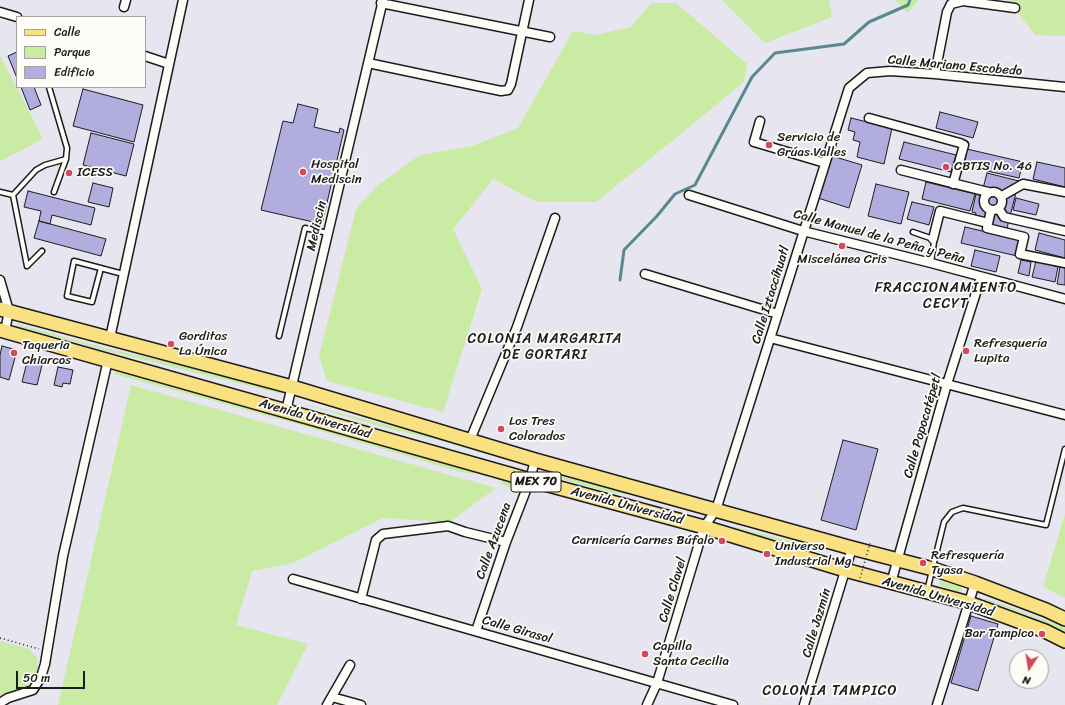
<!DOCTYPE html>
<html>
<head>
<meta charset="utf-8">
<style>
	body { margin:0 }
	#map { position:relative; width:1065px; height:705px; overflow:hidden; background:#e6e5f0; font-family:Sriracha,sans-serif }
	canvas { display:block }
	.legend { position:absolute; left:16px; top:16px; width:130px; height:72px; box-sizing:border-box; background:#fdfcf7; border:1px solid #a3a29f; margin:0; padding:5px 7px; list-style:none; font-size:12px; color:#1c1c1c }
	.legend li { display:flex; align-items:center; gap:8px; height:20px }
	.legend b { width:20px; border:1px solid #a3a29f }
	.north { position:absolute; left:1009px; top:649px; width:40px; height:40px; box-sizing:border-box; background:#fdfcf7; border:1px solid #a3a29f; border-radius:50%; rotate:192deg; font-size:11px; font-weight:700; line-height:16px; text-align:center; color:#1c1c1c }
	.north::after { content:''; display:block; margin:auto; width:14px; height:18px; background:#d1495b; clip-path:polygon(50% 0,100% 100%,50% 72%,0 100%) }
	.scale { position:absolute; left:16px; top:671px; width:69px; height:18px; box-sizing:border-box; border:2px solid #1c1c1c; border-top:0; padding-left:5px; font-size:12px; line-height:14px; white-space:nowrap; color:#1c1c1c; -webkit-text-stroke:3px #fdfcf7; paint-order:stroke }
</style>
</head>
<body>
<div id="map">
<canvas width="1065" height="705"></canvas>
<ul class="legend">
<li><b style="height:5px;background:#f9e181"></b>Calle</li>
<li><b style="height:11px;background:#caeba4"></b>Parque</li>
<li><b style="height:11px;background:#b1aedf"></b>Edificio</li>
</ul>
<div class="north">N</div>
<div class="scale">50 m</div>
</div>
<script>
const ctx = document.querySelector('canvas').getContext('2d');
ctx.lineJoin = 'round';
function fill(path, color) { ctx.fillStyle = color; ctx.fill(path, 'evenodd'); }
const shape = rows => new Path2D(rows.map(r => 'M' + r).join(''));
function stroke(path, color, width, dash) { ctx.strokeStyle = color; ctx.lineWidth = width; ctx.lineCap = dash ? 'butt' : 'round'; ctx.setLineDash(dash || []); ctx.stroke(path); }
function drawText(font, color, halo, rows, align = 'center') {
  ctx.font = font + ' Sriracha,sans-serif'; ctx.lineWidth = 3.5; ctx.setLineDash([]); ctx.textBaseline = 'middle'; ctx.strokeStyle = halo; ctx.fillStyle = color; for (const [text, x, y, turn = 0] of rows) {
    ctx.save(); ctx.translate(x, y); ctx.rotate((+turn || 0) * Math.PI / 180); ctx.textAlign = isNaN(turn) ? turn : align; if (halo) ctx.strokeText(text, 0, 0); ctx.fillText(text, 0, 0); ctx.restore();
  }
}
const green = shape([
	[722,0,829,0,832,17,765,43],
	[895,0,918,0,908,13],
	[1011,0,1065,0,1065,36,1035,35,1009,2],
	[651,3,676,3,747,64,744,82,671,142,596,202,537,202,493,179,453,229,482,289,443,412,327,381,319,356,356,209,378,185,420,155,472,146,518,128,573,31,595,35,631,27],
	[0,55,43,139,0,161],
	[17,324,109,349,199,369,280,391,282,392,282,394,108,351,17,326],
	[115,371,121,371,475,471,474,474,461,472,287,421,118,375,114,374],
	[131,385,496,488,450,522,383,518,293,563,252,571,236,625,308,644,277,705,58,705],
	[305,404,446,440,498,455,497,457,446,442,390,429,306,405],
	[548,473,611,489,634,492,692,509,686,510,633,495,613,493,546,475,546,474],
	[510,479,521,482,522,485,521,488,513,488,498,483],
	[1065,514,1065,598,1043,587],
	[735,527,782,539,812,544,813,545,812,546,786,543,733,528],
	[940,581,961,586,962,590,959,592,941,586,939,583],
	[985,598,1043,619,1065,628,1065,632,1030,616,983,599],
	[0,641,29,649,37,658,38,674,28,685,0,698]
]);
const stream = shape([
	[620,280,624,250,657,216,675,194,695,185,752,77,775,53,844,44,869,22,908,5,910,0]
]);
const building = shape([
	[17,52,17,78,8,56,17,52],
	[21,87,34,87,41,105,30,110,21,87],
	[83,89,143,105,134,142,73,126,83,89],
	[298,104,318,109,314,127,339,133,340,128,344,130,322,224,261,210,283,121,293,123,298,104],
	[940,112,978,122,973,138,936,128,940,112],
	[851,118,892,128,884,164,857,157,860,142,853,140,855,132,848,130,851,118],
	[91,133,134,144,126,176,83,165,91,133],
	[904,142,956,155,951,172,899,159,904,142],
	[967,149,1023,162,1019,178,964,166,967,149],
	[832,156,862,165,849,208,818,198,832,156],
	[1037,162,1065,168,1065,187,1033,179,1037,162],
	[987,173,1019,181,1006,232,973,224,976,213,972,212,976,194,981,196,987,173],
	[926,182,975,194,970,211,922,199,926,182],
	[93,183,113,188,109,207,88,202,93,183],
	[876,184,909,192,901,224,868,216,876,184],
	[28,191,95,208,91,225,52,215,50,224,39,221,41,211,24,207,28,191],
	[1016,198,1039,204,1036,215,1013,210,1016,198],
	[912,202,934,207,929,225,907,219,912,202],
	[39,221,106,239,101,256,34,238,39,221],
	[965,227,1021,240,1017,256,961,243,965,227],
	[1039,233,1065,240,1065,258,1035,250,1039,233],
	[975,250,1000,256,996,272,971,266,975,250],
	[1021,260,1031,262,1029,276,1018,273,1021,260],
	[1036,261,1058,267,1055,282,1032,277,1036,261],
	[1060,267,1065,268,1065,285,1057,284,1060,267],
	[2,346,17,350,9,380,0,377,0,355,2,346],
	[28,358,43,361,37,385,22,382,28,358],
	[58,367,73,370,70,384,63,383,62,387,54,385,58,367],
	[843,440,878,449,856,530,821,520,843,440],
	[971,616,998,624,978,691,951,683,971,616]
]);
const path = shape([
	[0,638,39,649]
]);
const lane = shape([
	[49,87,67,148,66,159,54,192],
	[0,192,13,195,27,266,42,251],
	[13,195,36,170,45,165,66,159],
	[913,232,933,239,934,242,931,263],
	[101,268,92,302,67,296,74,261,123,274],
	[279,336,305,228,328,233],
	[927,591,944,522,952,512,963,508,1046,525,1065,449]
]);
const street = shape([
	[381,3,550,37],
	[124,7,126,0],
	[0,12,17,17],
	[145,56,169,64],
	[368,63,501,91,508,90,511,84,529,0],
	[935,74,947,12,951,4,963,1,1015,8],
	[869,118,960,143,964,145,953,184],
	[760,121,754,142,825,163],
	[901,170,988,192],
	'984 201a9 9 0 1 1 18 0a9 9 0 1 1-18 0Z',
	[689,195,803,231,931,263,1065,299],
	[1002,196,1023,184,1065,192],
	[999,209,1004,217,1065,231],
	[991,210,987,228,1024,237,1020,254,1065,263],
	[933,239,940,211,988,223],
	[645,274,778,314],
	[0,280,9,311,5,331],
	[110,338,183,0],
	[770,338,1065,415],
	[286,411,383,0],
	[470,440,517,327,555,218],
	[293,579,733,705],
	[891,583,947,384,981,277],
	[361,599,376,540,383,534,448,526,465,532,506,542],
	[476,631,506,542,530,480,535,460],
	[332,697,361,705],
	[0,703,8,698,33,690,41,677,45,664,63,556,108,360],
	[327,705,350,665],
	[647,705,657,683,704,527,716,510,849,88,867,73,890,71,935,74,1065,87],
	[804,705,852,548],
	[937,705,975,583]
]);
const primary = shape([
	[0,309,292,387,535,460,852,548,933,569,975,583,1046,610,1065,619],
	[0,330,530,480,704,527,845,570,969,603,1045,631,1065,641]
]);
const pathBridge = shape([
	[859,582,870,543]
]);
const markers = [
	[769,145,4,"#d1495b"],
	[946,167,4,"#d1495b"],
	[303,172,4,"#d1495b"],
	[69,173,4,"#d1495b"],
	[842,246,4,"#d1495b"],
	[171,344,4,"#d1495b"],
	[966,351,4,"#d1495b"],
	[14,353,4,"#d1495b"],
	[501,429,4,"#d1495b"],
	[722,541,4,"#d1495b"],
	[767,554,4,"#d1495b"],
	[923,563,4,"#d1495b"],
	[1042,634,4,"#d1495b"],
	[645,654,4,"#d1495b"]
];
const shields = [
	[536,482,50]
];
const shieldNames = [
	["MEX 70",536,482]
];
const streetNames = [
	["Calle Mariano Escobedo",955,66,5],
	["Mediscin",317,226,-77],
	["Calle Manuel de la Peña y Peña",879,237,15],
	["Calle Iztaccíhuatl",771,295,-73],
	["Avenida Universidad",315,419,16],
	["Calle Popocatépetl",923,426,-74],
	["Avenida Universidad",627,506,15],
	["Calle Azucena",494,541,-70],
	["Calle Clavel",673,590,-73],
	["Avenida Universidad",938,597,16],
	["Calle Jazmín",817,623,-73],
	["Calle Girasol",517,630,16]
];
const poiNames = [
	["Servicio de",777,138],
	["Grúas Valles",777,153],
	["Hospital",311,165],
	["Mediscin",311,180],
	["CBTIS No. 46",954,167],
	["ICESS",77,173],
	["Miscelánea Cris",842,260,"center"],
	["Gorditas",179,337],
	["La Única",179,352],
	["Refresquería",974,344],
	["Lupita",974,359],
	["Taqueria",22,346],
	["Chiarcos",22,361],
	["Los Tres",509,422],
	["Colorados",509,437],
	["Carnicería Carnes Búfalo",714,541,"right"],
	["Universo",775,547],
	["Industrial Mg",775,562],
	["Refresquería",931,556],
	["Tyasa",931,571],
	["Bar Tampico",1034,634,"right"],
	["Capilla",653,647],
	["Santa Cecilia",653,662]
];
const neighbourhoodNames = [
	["FRACCIONAMIENTO",946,288],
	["CECYT",946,304],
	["COLONIA MARGARITA",545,339],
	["DE GORTARI",545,355],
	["COLONIA TAMPICO",830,691]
];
fill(green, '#caeba4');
stroke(stream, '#598990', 3);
fill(building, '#b1aedf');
stroke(building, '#1c1c1c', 1);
stroke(lane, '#1c1c1c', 7);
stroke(street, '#1c1c1c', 11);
stroke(primary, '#1c1c1c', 16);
stroke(path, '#1c1c1c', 1.5, [1, 3]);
stroke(lane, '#fdfcf7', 4);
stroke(street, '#fdfcf7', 8);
stroke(primary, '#f9e181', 13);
stroke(pathBridge, '#1c1c1c', 1.5, [1, 3]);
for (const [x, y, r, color] of markers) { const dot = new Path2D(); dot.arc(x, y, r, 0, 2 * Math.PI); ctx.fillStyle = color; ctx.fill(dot); stroke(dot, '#fdfcf7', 1.5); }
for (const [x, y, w] of shields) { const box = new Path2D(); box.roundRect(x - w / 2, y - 10, w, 20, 3); ctx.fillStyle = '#fdfcf7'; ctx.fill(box); stroke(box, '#1c1c1c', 1); }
drawText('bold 12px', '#1c1c1c', null, shieldNames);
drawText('13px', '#1c1c1c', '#fdfcf7', streetNames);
drawText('13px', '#1c1c1c', '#fdfcf7', poiNames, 'left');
ctx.letterSpacing = '1px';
drawText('14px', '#1c1c1c', '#fdfcf7', neighbourhoodNames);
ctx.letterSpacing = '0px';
</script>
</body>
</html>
